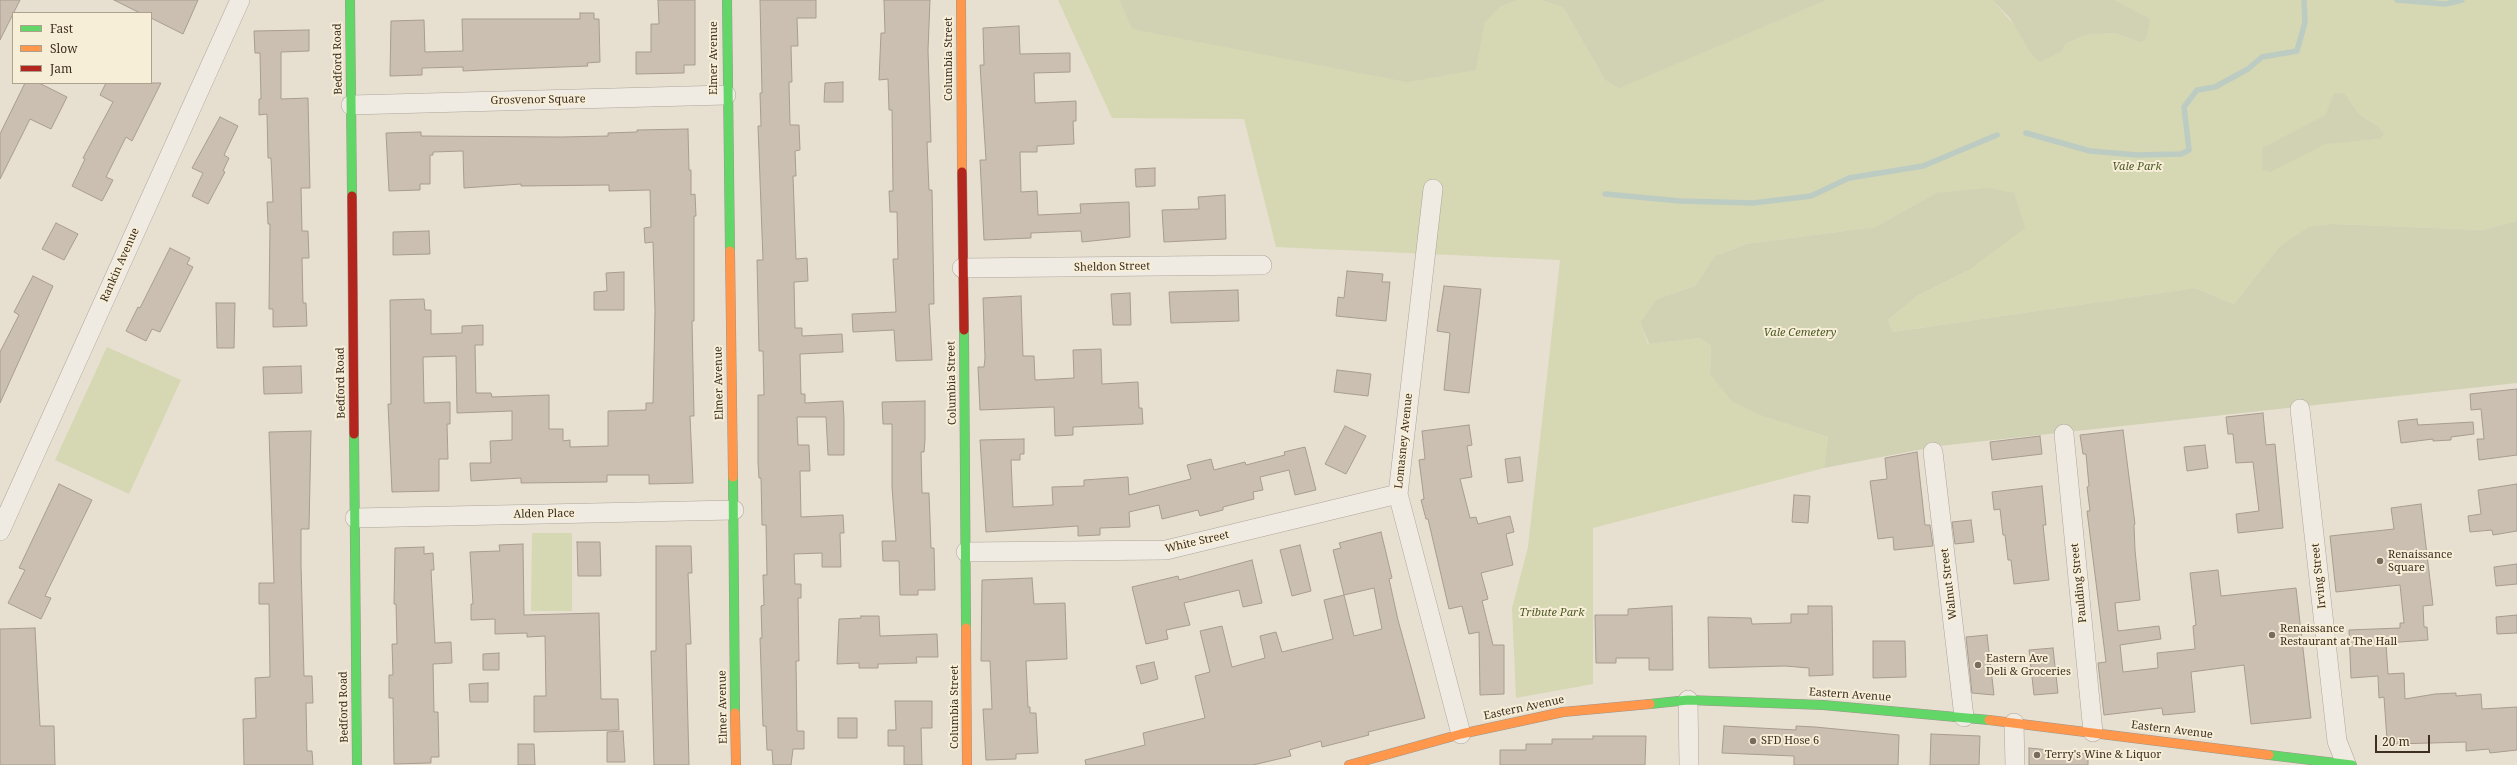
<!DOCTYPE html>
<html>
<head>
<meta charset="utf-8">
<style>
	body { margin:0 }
	#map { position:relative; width:2517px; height:765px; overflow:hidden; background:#e7e0d1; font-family:"Noto Serif",serif }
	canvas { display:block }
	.legend { position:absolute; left:12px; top:12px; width:140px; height:72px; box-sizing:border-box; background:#f7eed8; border:1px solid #ada18e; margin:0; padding:5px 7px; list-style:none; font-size:12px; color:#3d2e20 }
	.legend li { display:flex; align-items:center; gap:8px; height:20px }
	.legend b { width:20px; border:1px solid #ada18e }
	.scale { position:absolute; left:2375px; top:735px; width:55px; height:18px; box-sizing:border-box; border:2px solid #3d2e20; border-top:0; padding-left:5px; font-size:12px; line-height:14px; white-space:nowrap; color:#3d2e20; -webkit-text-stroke:3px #f7eed8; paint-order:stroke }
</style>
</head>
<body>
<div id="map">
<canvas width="2517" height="765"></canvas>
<ul class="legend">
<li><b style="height:5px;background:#63d668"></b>Fast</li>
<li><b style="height:5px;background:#ff974d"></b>Slow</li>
<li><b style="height:5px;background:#b3261e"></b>Jam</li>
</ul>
<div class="scale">20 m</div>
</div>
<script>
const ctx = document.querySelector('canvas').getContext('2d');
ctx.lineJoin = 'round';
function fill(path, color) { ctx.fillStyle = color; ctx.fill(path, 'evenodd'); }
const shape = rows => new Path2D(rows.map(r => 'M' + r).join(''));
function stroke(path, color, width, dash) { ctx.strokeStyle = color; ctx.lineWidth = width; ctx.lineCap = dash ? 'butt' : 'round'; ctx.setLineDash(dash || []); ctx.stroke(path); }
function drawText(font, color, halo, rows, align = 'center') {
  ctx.font = font + ' "Noto Serif",serif'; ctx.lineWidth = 4; ctx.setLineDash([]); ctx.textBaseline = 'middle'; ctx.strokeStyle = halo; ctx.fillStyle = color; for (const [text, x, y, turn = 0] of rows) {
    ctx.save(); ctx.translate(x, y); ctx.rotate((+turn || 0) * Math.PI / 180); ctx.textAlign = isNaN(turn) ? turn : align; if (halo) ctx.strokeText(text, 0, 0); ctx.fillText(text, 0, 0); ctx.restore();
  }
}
const green = shape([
	[1058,0,1119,0,1132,29,1476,70,1483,23,1500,7,1518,0,1540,0,1563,7,1605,80,1619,87,1827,0,1992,0,2018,29,2065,44,2085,35,2114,33,2139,42,2149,19,2114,0,2517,0,2517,221,2482,230,2335,224,2279,247,2234,304,2195,288,1893,332,1888,320,1917,296,1967,271,1936,193,1875,227,1746,244,1715,256,1695,286,1657,299,1640,322,1648,344,1700,338,1711,346,1710,374,1765,417,1828,437,1824,468,1593,528,1593,684,1516,698,1512,608,1528,547,1560,260,1276,247,1244,119,1112,118],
	[2345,94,2359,114,2377,126,2379,139,2263,148,2327,115],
	[107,347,181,380,129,494,55,460],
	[532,533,572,533,572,611,531,611]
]);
const cemetery = shape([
	[1119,0,1518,0,1500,7,1484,23,1476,70,1407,82,1132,29],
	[1540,0,1827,0,1619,88,1605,80,1563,7],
	[1992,0,2114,0,2150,19,2146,39,2139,42,2114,33,2085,35,2065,44,2062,51,2040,62,2031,53,2010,18],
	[2334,93,2345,94,2359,114,2377,126,2384,134,2379,139,2325,144,2270,172,2262,169,2262,148,2326,115],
	[1987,188,2014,193,2025,228,1967,271,1917,296,1888,320,1893,332,2195,288,2234,304,2279,247,2309,227,2335,224,2482,230,2517,221,2517,383,1939,446,1824,468,1828,437,1765,417,1732,401,1710,374,1711,346,1700,338,1649,344,1640,322,1657,299,1695,286,1715,256,1746,244,1875,227,1936,193]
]);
const stream = shape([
	[2397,0,2445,4,2462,0],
	[2026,133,2090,151,2137,155,2181,154,2189,150,2184,107,2197,90,2215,87,2248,69,2262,57,2297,51,2305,22,2304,0],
	[1605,194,1680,201,1753,203,1811,196,1849,178,1923,166,1997,135]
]);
const building = shape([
	[0,0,20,0,0,40,0,0],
	[114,0,198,0,183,34,151,18,151,13,140,13,114,0],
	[658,0,695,0,695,65,684,65,684,73,636,74,636,52,651,52,651,24,659,24,658,0],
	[760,0,816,0,816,18,797,18,798,46,791,46,792,82,789,82,790,125,799,125,800,150,795,151,796,176,793,176,796,259,807,258,808,281,794,282,795,328,802,328,802,336,842,334,843,352,800,354,801,394,805,394,805,403,843,401,844,419,844,455,828,455,826,417,797,417,798,445,809,445,810,471,800,471,801,517,843,515,844,533,840,533,841,567,822,567,822,553,794,554,795,584,801,584,801,598,798,598,799,661,796,661,797,731,804,731,804,749,793,749,791,765,773,765,772,750,767,750,766,726,763,726,760,638,762,638,761,606,764,605,763,575,767,575,766,525,762,525,761,478,759,478,758,462,758,395,764,395,763,351,759,351,757,260,763,260,758,126,761,126,760,93,762,93,760,0],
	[884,0,930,0,928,50,931,142,927,142,929,190,932,190,934,304,929,304,932,360,896,361,894,330,853,332,852,314,896,312,893,259,898,259,897,212,890,212,889,191,893,191,892,110,889,110,888,79,879,80,881,33,885,33,884,0],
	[580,13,594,13,594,19,599,19,600,62,587,63,588,66,485,70,463,71,463,67,422,68,422,75,390,76,391,21,424,20,425,52,463,51,462,19,580,19,580,13],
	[1019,26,1020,54,1070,53,1070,72,1034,73,1035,103,1076,101,1076,121,1073,121,1074,144,1037,146,1037,152,1020,152,1021,192,1037,191,1038,215,1081,213,1080,204,1129,202,1130,237,1082,242,1081,231,1031,233,1031,238,984,240,980,160,986,160,980,65,984,65,983,28,1019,26],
	[309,30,309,51,281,52,281,99,308,98,310,188,301,188,302,231,308,231,309,258,302,258,303,303,306,303,307,326,273,327,273,309,269,309,270,224,268,224,267,202,273,202,271,158,268,158,267,114,259,115,259,99,261,99,260,53,255,53,254,31,309,30],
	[843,82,843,102,824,102,825,83,843,82],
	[25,83,39,83,67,97,51,129,30,119,0,179,0,134,25,83],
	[106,83,161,83,132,141,126,137,106,177,113,180,102,201,72,186,85,159,83,158,113,102,100,95,106,83],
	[220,117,238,126,224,155,229,158,223,171,225,172,208,204,192,196,203,173,192,168,220,117],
	[688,129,689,170,691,170,691,195,695,194,696,216,694,216,694,321,692,321,694,416,690,416,693,483,649,484,649,475,607,475,607,482,521,483,521,478,471,481,470,463,491,463,490,441,512,440,512,411,457,413,456,356,423,357,424,403,450,402,450,424,447,424,448,459,439,459,439,491,392,492,388,404,391,404,390,300,424,299,425,310,431,310,431,334,462,333,462,326,483,325,483,345,475,345,476,393,491,393,492,397,549,395,549,429,563,429,563,441,570,440,570,447,608,446,608,411,646,410,646,403,653,403,655,311,653,242,645,243,644,228,651,227,650,190,609,191,609,185,521,186,521,184,464,188,463,151,433,152,433,155,430,155,430,184,420,184,420,190,389,191,386,133,421,132,421,136,561,137,608,136,608,133,637,132,637,130,688,129],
	[1155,168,1155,186,1136,187,1135,169,1155,168],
	[1225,195,1226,239,1164,242,1162,210,1199,209,1198,197,1225,195],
	[56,223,78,234,64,260,42,249,56,223],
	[429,231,430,254,393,255,393,232,429,231],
	[170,248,190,258,187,264,193,267,160,332,152,329,146,341,126,331,138,307,140,308,170,248],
	[1347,271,1383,274,1382,282,1390,282,1386,321,1336,316,1338,297,1344,298,1347,271],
	[624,272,624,310,594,310,594,292,607,291,606,273,624,272],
	[33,276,53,286,0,403,0,352,19,315,14,312,33,276],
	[1444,286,1481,289,1469,393,1444,390,1450,333,1437,331,1444,286],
	[1238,290,1239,321,1171,323,1169,292,1238,290],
	[1130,293,1131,325,1113,325,1111,294,1130,293],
	[1021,296,1023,356,1034,356,1035,380,1074,378,1073,350,1101,349,1102,384,1138,382,1139,408,1142,408,1143,424,1073,427,1073,435,1055,436,1054,407,980,410,978,367,984,367,985,358,983,298,1021,296],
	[216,303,235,303,234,348,217,348,216,303],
	[301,366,302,393,264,394,263,367,301,366],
	[1337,370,1371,374,1368,396,1334,392,1337,370],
	[2517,389,2517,455,2479,460,2477,439,2484,439,2481,409,2471,410,2470,394,2517,389],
	[925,401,925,440,924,452,921,452,922,493,929,493,931,548,934,548,935,590,918,590,918,595,900,595,899,561,883,561,882,541,896,541,892,487,892,424,883,424,882,402,925,401],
	[2263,413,2266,445,2275,444,2283,528,2238,533,2236,514,2259,511,2253,462,2236,463,2233,434,2228,434,2226,417,2263,413],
	[2417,419,2418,425,2473,422,2474,434,2451,437,2451,440,2433,441,2433,439,2401,443,2398,421,2417,419],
	[1469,425,1472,445,1467,446,1472,477,1460,479,1470,518,1476,517,1478,524,1510,516,1514,532,1506,534,1513,565,1481,573,1488,599,1482,601,1493,645,1504,645,1504,694,1480,695,1479,632,1469,634,1462,606,1449,609,1428,519,1426,519,1421,500,1424,499,1419,460,1425,459,1422,431,1469,425],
	[1345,426,1366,436,1346,474,1325,464,1345,426],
	[2123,430,2135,524,2134,525,2135,550,2140,600,2115,603,2118,631,2159,626,2161,639,2120,645,2123,672,2158,668,2157,653,2195,649,2193,626,2196,625,2190,573,2218,570,2221,596,2296,588,2311,718,2251,724,2244,665,2191,672,2195,712,2163,715,2162,708,2104,715,2098,663,2106,662,2087,511,2090,511,2087,487,2089,486,2086,454,2083,454,2080,435,2123,430],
	[311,431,309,529,301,529,301,564,304,676,312,676,313,703,306,703,307,751,312,751,313,765,244,765,243,719,256,718,255,678,270,677,269,604,259,604,259,583,274,583,269,432,311,431],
	[2040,436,2042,454,1992,460,1990,442,2040,436],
	[1024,439,1024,454,1020,454,1020,460,1011,460,1013,507,1053,505,1052,487,1084,486,1084,480,1128,477,1129,495,1191,479,1187,465,1211,459,1214,470,1245,462,1246,465,1285,455,1284,452,1305,447,1316,490,1295,495,1289,470,1260,477,1263,490,1253,492,1254,499,1223,507,1223,510,1200,516,1198,510,1162,519,1159,505,1129,512,1130,527,1100,528,1100,535,1078,536,1078,526,986,532,980,440,1024,439],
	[2205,445,2208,468,2187,471,2184,447,2205,445],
	[1917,452,1925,525,1930,525,1933,546,1894,550,1893,537,1878,539,1870,481,1887,479,1885,458,1917,452],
	[1520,457,1523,481,1508,483,1505,459,1520,457],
	[59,484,92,500,45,596,51,598,41,619,8,603,25,570,19,568,59,484],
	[2517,484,2517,531,2493,535,2492,530,2470,532,2468,516,2481,514,2478,490,2517,484],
	[2042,486,2046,525,2043,525,2049,580,2014,584,2011,560,2008,560,2005,535,2003,535,2000,509,1994,510,1992,492,2042,486],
	[1794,495,1810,496,1808,523,1792,522,1794,495],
	[2421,504,2433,605,2423,606,2424,627,2427,627,2428,640,2386,643,2388,674,2404,673,2405,699,2435,694,2456,693,2456,696,2481,694,2482,709,2517,707,2517,750,2490,753,2489,749,2466,751,2466,742,2395,744,2395,739,2387,740,2384,697,2379,698,2378,676,2351,678,2349,630,2400,628,2400,623,2404,623,2400,585,2336,592,2330,536,2394,529,2391,508,2421,504],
	[1971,520,1974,542,1955,544,1952,522,1971,520],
	[1381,532,1392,578,1389,579,1398,620,1425,718,1368,732,1369,735,1322,747,1321,741,1289,750,1291,756,1253,765,1086,765,1085,760,1145,745,1143,733,1205,718,1195,676,1210,672,1200,631,1222,626,1232,667,1265,658,1260,636,1276,632,1282,652,1333,639,1324,600,1344,595,1354,636,1382,629,1374,588,1344,595,1333,550,1341,548,1339,543,1381,532],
	[577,542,600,542,601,576,578,576,577,542],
	[523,544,524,615,599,613,601,699,618,699,619,730,534,732,534,696,546,696,545,636,527,637,527,633,495,634,495,619,471,620,471,604,473,604,470,552,500,551,499,545,523,544],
	[1300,545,1311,591,1292,596,1280,550,1300,545],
	[656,546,691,546,692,573,688,573,691,644,686,644,689,765,654,765,651,651,656,651,656,546],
	[424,547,424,554,433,553,434,570,431,570,435,643,451,642,452,663,433,664,434,712,438,712,439,757,431,757,431,763,394,764,393,698,389,698,389,675,393,675,392,644,397,644,396,604,394,604,395,548,424,547],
	[1252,560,1262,603,1243,607,1239,590,1184,603,1190,625,1166,630,1168,639,1146,644,1132,587,1178,576,1179,580,1252,560],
	[2517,564,2517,584,2496,586,2494,567,2517,564],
	[1032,578,1034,604,1065,603,1067,659,1026,661,1028,707,1030,707,1030,713,1036,713,1038,753,1016,754,1016,759,986,760,983,709,992,709,990,661,981,661,982,580,1032,578],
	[1672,606,1673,670,1649,670,1649,658,1616,658,1616,663,1596,663,1595,615,1628,615,1628,609,1672,606],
	[1808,606,1832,606,1833,675,1809,676,1809,668,1785,666,1709,668,1708,617,1751,618,1752,624,1791,623,1791,614,1808,614,1808,606],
	[2517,615,2517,633,2497,634,2496,617,2517,615],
	[861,616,879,616,880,636,937,634,938,657,916,657,917,663,878,664,878,668,859,668,859,663,837,664,839,619,861,618,861,616],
	[35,628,40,726,54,726,55,765,0,765,0,629,35,628],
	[1987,635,1994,695,1972,693,1966,637,1987,635],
	[1873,641,1905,641,1906,677,1873,678,1873,641],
	[2053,648,2058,693,2034,695,2029,650,2053,648],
	[499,653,499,670,483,670,483,654,499,653],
	[1154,662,1158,679,1141,684,1136,666,1154,662],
	[488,683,488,702,470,702,469,684,488,683],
	[895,701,932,701,932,728,921,728,922,765,904,765,904,746,888,746,888,730,896,730,895,701],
	[838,718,857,718,857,738,838,738,838,718],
	[1724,726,1796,730,1796,726,1815,727,1899,735,1898,765,1794,765,1794,756,1722,753,1724,726],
	[623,731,625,762,607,762,607,732,623,731],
	[1931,734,1980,736,1979,765,1930,765,1931,734],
	[1593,736,1646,736,1645,765,1500,765,1500,750,1526,750,1526,744,1552,744,1552,739,1593,739,1593,736],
	[518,744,534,744,535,765,518,765,518,744],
	[2029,748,2088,754,2088,765,2029,765,2029,748]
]);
const street = shape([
	[351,105,726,95],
	[1433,189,1398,494,1461,734],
	[962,268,1262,265],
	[2300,409,2337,741,2346,764],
	[2064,434,2093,732],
	[1933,452,1964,717],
	[355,518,734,510],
	[0,531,240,0],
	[966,552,1166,550,1398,494],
	[1688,700,1689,765],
	[2014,723,2015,765]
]);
const fast = shape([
	[350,0,352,196],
	[727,0,730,251],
	[964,330,966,628],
	[354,434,357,765],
	[733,477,735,713],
	[1650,704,1688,700,1823,705,1989,720],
	[2269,755,2352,765]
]);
const slow = shape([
	[961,0,962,172],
	[730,251,733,477],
	[966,628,967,765],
	[735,713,736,765],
	[1989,720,2269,755],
	[1349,765,1461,734,1563,712,1650,704]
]);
const jam = shape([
	[962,172,964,330],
	[352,196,354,434]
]);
const markers = [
	[2380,561,4,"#786c5e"],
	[2272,635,4,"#786c5e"],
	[1978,665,4,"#786c5e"],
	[1753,741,4,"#786c5e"],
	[2037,755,4,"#786c5e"]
];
const streetNames = [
	["Elmer Avenue",714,58,-90],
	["Bedford Road",338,59,-91],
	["Columbia Street",949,59,-90],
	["Grosvenor Square",538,100,-1],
	["Rankin Avenue",120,265,-66],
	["Sheldon Street",1112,267,-1],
	["Bedford Road",341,383,-91],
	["Elmer Avenue",719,383,-91],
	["Columbia Street",952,383,-91],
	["Lomasney Avenue",1404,441,-84],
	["Alden Place",544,514,-1],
	["White Street",1197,542,-13],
	["Irving Street",2319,576,-96],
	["Paulding Street",2079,583,-96],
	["Walnut Street",1949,584,-97],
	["Eastern Avenue",1850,695,4],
	["Bedford Road",344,707,-91],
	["Elmer Avenue",723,707,-91],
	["Columbia Street",955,707,-90],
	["Eastern Avenue",1524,708,-12],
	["Eastern Avenue",2172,730,7]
];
const parkNames = [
	["Vale Park",2137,167],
	["Vale Cemetery",1800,333],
	["Tribute Park",1552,613]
];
const poiNames = [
	["Renaissance",2388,555],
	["Square",2388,568],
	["Renaissance",2280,629],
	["Restaurant at The Hall",2280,642],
	["Eastern Ave",1986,659],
	["Deli & Groceries",1986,672],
	["SFD Hose 6",1761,741],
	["Terry's Wine & Liquor",2045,755]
];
fill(green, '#d6d7b3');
fill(cemetery, '#d1d1b3');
stroke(stream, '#bcccc2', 5.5);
fill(building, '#cbbfb2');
stroke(building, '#a89c90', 1);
stroke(street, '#ada599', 20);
stroke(fast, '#9c958a', 10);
stroke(slow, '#9c958a', 10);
stroke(jam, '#9c958a', 10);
stroke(street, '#efebe3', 19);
stroke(fast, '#63d668', 9);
stroke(slow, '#ff974d', 9);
stroke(jam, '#b3261e', 9);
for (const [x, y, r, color] of markers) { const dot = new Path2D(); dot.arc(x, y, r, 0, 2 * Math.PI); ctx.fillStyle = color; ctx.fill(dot); stroke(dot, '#f7eed8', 1.5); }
drawText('11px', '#3d2e20', '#f7eed8', streetNames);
drawText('italic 11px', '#4d5a26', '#f7eed8', parkNames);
drawText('11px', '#3d2e20', '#f7eed8', poiNames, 'left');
</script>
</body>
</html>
